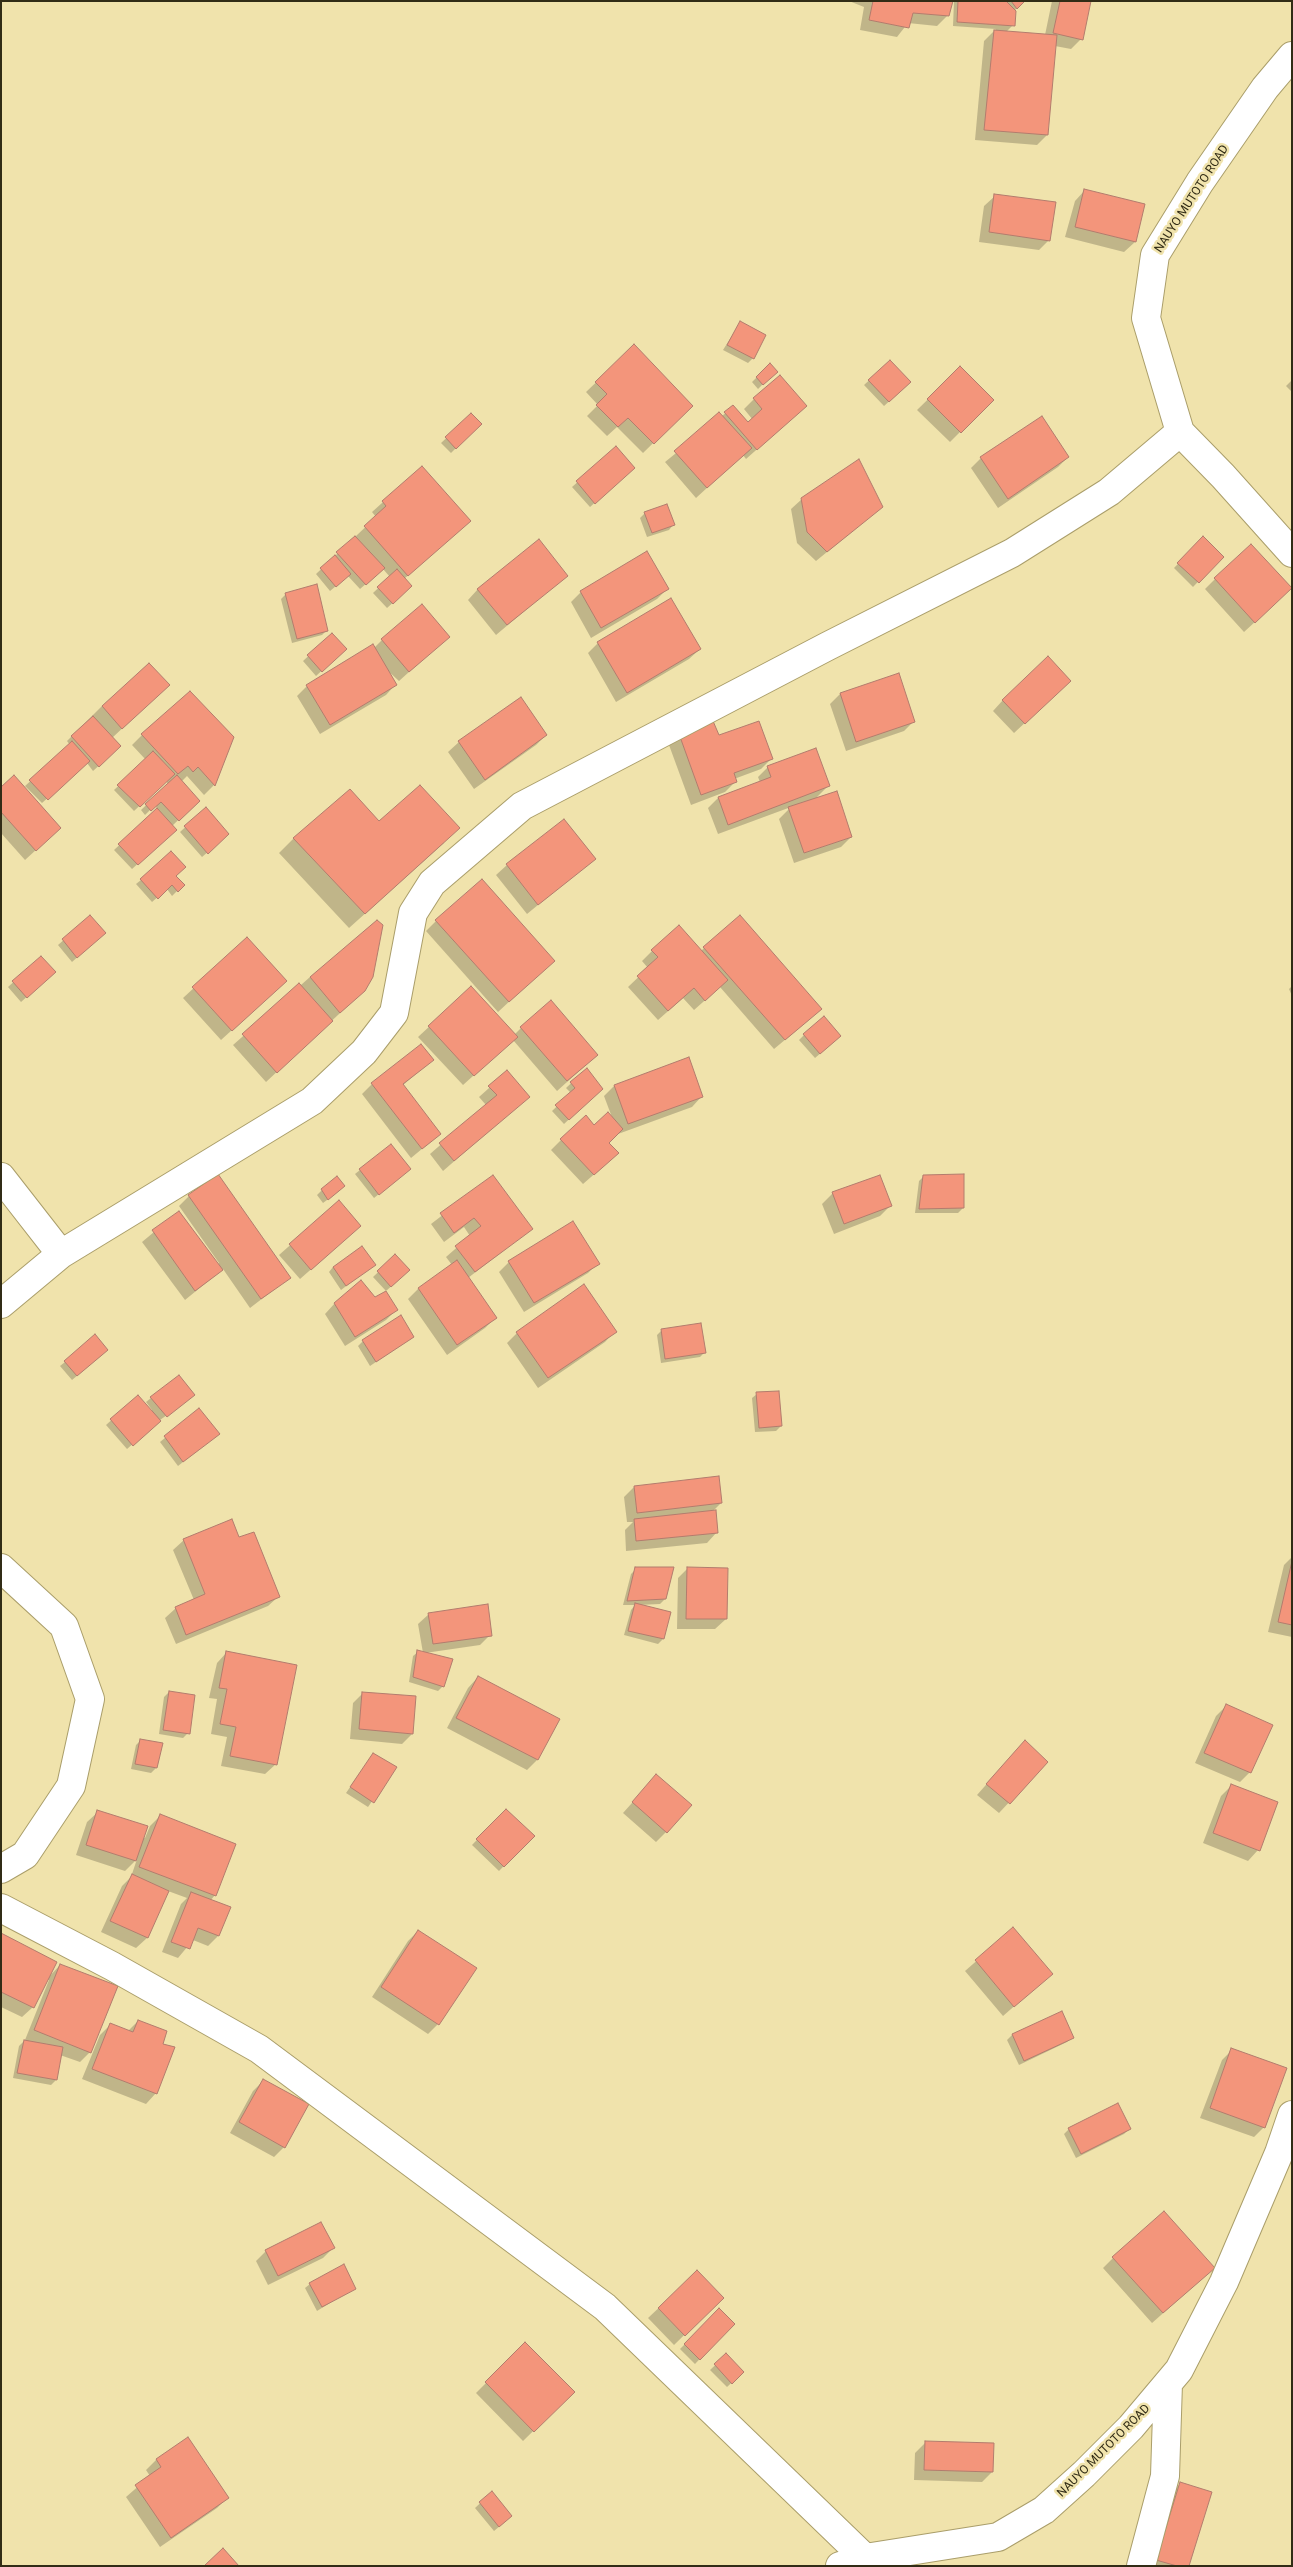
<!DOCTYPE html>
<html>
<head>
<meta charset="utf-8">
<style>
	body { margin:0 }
	#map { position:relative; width:1293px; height:2567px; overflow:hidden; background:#f0e3ac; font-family:Roboto,sans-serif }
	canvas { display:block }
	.frame { position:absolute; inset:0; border:2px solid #312c16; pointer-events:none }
</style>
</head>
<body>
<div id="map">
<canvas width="1293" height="2567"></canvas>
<div class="frame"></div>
</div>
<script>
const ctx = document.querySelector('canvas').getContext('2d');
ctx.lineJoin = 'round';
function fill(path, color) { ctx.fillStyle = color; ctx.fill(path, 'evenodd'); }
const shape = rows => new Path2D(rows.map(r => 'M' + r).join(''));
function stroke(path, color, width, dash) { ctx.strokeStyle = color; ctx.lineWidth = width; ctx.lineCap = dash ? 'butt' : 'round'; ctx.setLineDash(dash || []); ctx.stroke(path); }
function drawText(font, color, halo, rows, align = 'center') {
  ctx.font = font + ' Roboto,sans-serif'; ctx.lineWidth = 5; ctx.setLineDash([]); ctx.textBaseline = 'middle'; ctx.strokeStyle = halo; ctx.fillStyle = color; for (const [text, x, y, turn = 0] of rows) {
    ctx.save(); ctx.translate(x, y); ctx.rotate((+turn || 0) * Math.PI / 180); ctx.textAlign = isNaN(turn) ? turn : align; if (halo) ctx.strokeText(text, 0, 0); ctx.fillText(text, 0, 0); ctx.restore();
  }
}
const shadow = shape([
	[849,1,952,1,948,15,937,26,908,23,897,37,860,30,864,7],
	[954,1,1025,1,1014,11,1013,25,1006,32,1045,35,1052,1,1089,1,1081,39,1071,49,1055,46,1047,135,1037,145,975,140,984,41,996,29,953,26],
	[1085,190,1135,242,1124,252,1065,237,1075,201],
	[995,196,1049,240,1039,250,979,242,984,206],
	[740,323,753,358,748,363,723,350],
	[634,346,691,406,643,453,617,427,607,436,587,416,598,405,586,392],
	[890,361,905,387,884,406,864,385],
	[960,368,992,400,950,442,917,410],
	[771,376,758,389,752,382,757,377],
	[1292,380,1292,392,1286,386],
	[754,399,806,406,746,459,743,455,696,498,665,462,733,407,748,424,753,420,744,409],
	[471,415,480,424,451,453,441,443],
	[616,448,629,472,590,507,572,487],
	[1068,457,1058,467,998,508,971,468,981,458],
	[422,467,459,531,404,579,406,591,387,608,373,593,390,577,383,569,360,589,348,576,330,591,316,574,376,517,372,512],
	[802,499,882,507,816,561,797,543,791,509],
	[645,513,673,525,669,530,647,537,640,518],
	[1203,538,1222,557,1193,587,1174,568],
	[566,576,496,635,468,600,478,589],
	[1215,579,1280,599,1244,632,1205,589],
	[667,589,657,599,591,638,571,602,581,592],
	[286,594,327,630,322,635,292,643,281,599],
	[332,634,345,649,316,676,303,661],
	[448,637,399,681,386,669,396,684,386,695,320,734,297,696,307,686,374,648,382,640],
	[598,643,700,649,689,659,616,702,588,653],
	[898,674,914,721,904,731,846,751,830,704,840,694],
	[1059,691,1014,733,993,711,1003,700],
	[158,695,112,738,115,751,93,771,87,763,42,803,25,786,70,745,67,741,102,706],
	[520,698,546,735,536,745,474,789,448,752,459,742],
	[142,735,232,737,214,785,204,795,187,776,181,782,198,801,172,826,171,834,132,869,114,850,158,809,155,805,145,815,141,810,168,784,166,781,134,811,114,790,146,760,132,745],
	[680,735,718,737,771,759,761,769,734,779,735,782,725,792,691,805,669,745],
	[768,767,828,786,815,799,851,837,841,847,794,863,779,819,791,807,718,834,708,808,718,798,760,782,758,777],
	[1,788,49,838,25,860,1,833],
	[206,808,223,839,202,857,180,832],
	[379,823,444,843,349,928,279,853,294,838],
	[594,859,527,914,496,875,507,865],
	[141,880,183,885,172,896,167,889,152,902,136,884],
	[90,917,99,938,72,962,58,945],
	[436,921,553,961,498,1012,426,931],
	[247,939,275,991,221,1040,183,998],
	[704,948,810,1019,774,1049,720,987,694,1010,683,998,658,1020,628,987,648,968,642,961,652,951,701,951],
	[41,957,49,977,21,1002,8,987],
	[310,977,353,1001,266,1082,233,1045],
	[1292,986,1292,996,1289,989],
	[471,988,514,1035,521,1028,586,1065,557,1091,513,1040,463,1085,418,1037],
	[804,1035,835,1041,815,1058,799,1040],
	[688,1059,702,1096,692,1107,618,1134,607,1143,607,1163,583,1184,551,1150,561,1140,613,1120,604,1096,614,1086],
	[432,1060,402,1086,440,1134,411,1158,362,1094,372,1084],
	[586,1069,601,1089,564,1124,552,1111,571,1093,566,1088],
	[507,1072,528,1097,443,1171,430,1154,486,1105,479,1097],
	[410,1169,374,1198,355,1174,360,1170],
	[879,1176,890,1206,880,1216,834,1234,822,1204,832,1194],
	[924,1176,963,1208,958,1213,915,1213,919,1181],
	[492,1177,531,1229,468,1278,495,1318,485,1328,447,1355,408,1299,418,1289,452,1265,446,1257,470,1236,464,1227,444,1242,431,1224],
	[322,1190,339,1191,323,1203,317,1195],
	[189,1196,289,1278,250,1308,223,1269,185,1300,142,1242,178,1212,217,1265,219,1263,179,1206],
	[339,1202,349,1236,300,1279,279,1255],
	[395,1256,404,1275,386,1291,373,1277],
	[509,1262,598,1263,588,1273,524,1312,499,1272],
	[374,1265,341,1290,329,1272,333,1267],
	[335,1303,396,1310,386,1320,345,1346,325,1314],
	[662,1330,704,1353,700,1357,661,1363,657,1335],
	[615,1331,605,1342,538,1388,507,1343,517,1333],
	[413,1337,370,1366,358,1346,363,1341],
	[102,1355,72,1380,60,1366,65,1362],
	[757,1394,781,1426,776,1431,755,1432,752,1398],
	[138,1396,150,1411,152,1410,146,1402,151,1398,188,1400,160,1420,127,1449,106,1425],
	[199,1410,213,1438,178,1466,160,1442],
	[634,1487,721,1503,712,1512,717,1532,707,1543,626,1551,625,1530,633,1522,627,1522,624,1497],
	[238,1539,279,1596,268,1606,176,1644,165,1618,176,1608,194,1600,173,1550,184,1540],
	[1292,1557,1292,1637,1268,1632,1284,1565],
	[688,1568,726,1619,715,1629,677,1629,678,1578],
	[636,1569,665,1599,660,1604,638,1605,669,1613,663,1639,658,1644,624,1635,631,1610,635,1605,623,1605,631,1574],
	[429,1614,490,1635,480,1645,425,1653,443,1686,438,1691,409,1682,413,1656,418,1652,423,1653,418,1624],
	[227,1652,276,1764,265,1774,221,1766,227,1737,211,1734,217,1699,209,1698,217,1663],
	[478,1677,537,1760,527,1770,447,1728,468,1688],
	[169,1692,188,1733,183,1738,159,1734,164,1697],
	[363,1693,412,1734,402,1744,350,1739,353,1703],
	[1226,1706,1250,1772,1240,1782,1195,1763,1216,1716],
	[141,1740,156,1768,151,1773,131,1769,136,1745],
	[1015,1752,1047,1762,999,1813,977,1795],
	[373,1754,395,1768,368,1807,346,1793],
	[656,1776,666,1832,656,1842,623,1813],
	[1231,1786,1258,1850,1248,1861,1203,1843,1221,1796],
	[506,1810,533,1836,499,1871,472,1845],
	[98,1812,145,1838,150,1826,160,1816,215,1895,210,1901,229,1908,218,1936,208,1946,193,1940,178,1958,162,1952,181,1904,187,1898,168,1891,147,1938,136,1948,101,1932,122,1886,131,1877,137,1859,125,1871,76,1855,87,1822],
	[1013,1929,1051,1974,1003,2016,965,1971],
	[418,1931,438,2024,428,2034,372,1997,408,1941],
	[1,1935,48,1978,60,1965,90,2052,80,2062,60,2055,56,2080,51,2085,13,2078,19,2046,25,2040,49,1980,47,1979,33,2007,22,2017,1,2007],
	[1061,2013,1072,2037,1067,2042,1019,2065,1007,2040,1012,2035],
	[138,2021,161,2044,156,2093,146,2104,82,2079,100,2035,110,2025,128,2031],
	[1232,2050,1264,2127,1254,2137,1200,2118,1222,2060],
	[263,2081,284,2147,274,2157,230,2133,253,2091],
	[1069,2129,1129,2129,1124,2134,1076,2158,1064,2134],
	[333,2248,323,2258,268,2285,256,2261,266,2251],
	[1113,2258,1203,2278,1152,2323,1103,2268],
	[697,2272,722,2298,674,2345,648,2318],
	[310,2284,354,2288,317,2311,305,2288],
	[719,2310,733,2324,695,2364,680,2349],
	[525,2344,573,2392,523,2441,476,2393],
	[726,2355,743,2372,727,2387,710,2370],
	[187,2439,227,2498,217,2508,160,2547,126,2497,150,2476,146,2470,156,2460],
	[925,2443,992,2472,982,2482,914,2480,915,2453],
	[1180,2484,1188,2566,1148,2566,1170,2494],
	[491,2493,506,2521,494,2531,475,2508]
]);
const building = shape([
	[873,1,953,1,949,16,913,13,909,28,869,20,873,1],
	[958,1,1006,1,1016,11,1015,26,957,22,958,1],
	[1011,1,1025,1,1017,9,1011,1],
	[1060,1,1091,1,1083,40,1053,33,1060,1],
	[994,30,1057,35,1048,135,984,130,994,30],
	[1084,189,1145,204,1136,242,1075,227,1084,189],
	[994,194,1056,202,1050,241,989,232,994,194],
	[740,321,766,335,754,359,727,345,740,321],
	[634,344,693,406,654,444,628,418,618,427,596,405,607,394,595,382,634,344],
	[890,360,911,382,889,402,868,380,890,360],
	[770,363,778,372,763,385,756,377,770,363],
	[960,366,994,400,961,433,927,399,960,366],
	[780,375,807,406,757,450,724,412,733,405,748,422,762,409,753,398,780,375],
	[719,412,752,448,707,488,674,451,719,412],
	[471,413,482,424,456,449,445,437,471,413],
	[1042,416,1069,457,1008,499,980,457,1042,416],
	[616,446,635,468,595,504,576,481,616,446],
	[859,459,883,507,827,552,807,532,801,498,859,459],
	[422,466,471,521,408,576,364,526,386,506,382,501,422,466],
	[667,504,675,525,652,533,644,512,667,504],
	[355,536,385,568,366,585,336,552,355,536],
	[1203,536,1224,557,1199,583,1177,563,1203,536],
	[539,539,568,576,507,625,477,589,539,539],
	[1251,544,1292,588,1255,623,1214,578,1251,544],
	[647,551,669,589,601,628,580,591,647,551],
	[335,555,351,574,336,587,320,568,335,555],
	[397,569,412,586,393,604,377,587,397,569],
	[317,584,328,631,297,639,285,593,317,584],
	[671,598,701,649,627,693,597,642,671,598],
	[422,604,450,637,409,672,381,639,422,604],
	[332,633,347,649,322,672,307,655,332,633],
	[373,644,397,685,330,725,306,685,373,644],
	[1048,656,1071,681,1025,724,1002,700,1048,656],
	[149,663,170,685,122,729,102,706,149,663],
	[899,673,915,722,856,742,840,693,899,673],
	[190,691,234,737,215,786,198,767,193,772,188,766,178,774,141,734,190,691],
	[521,697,547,735,485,780,458,741,521,697],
	[93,716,121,746,99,767,71,736,93,716],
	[713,721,719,735,759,721,773,759,734,773,737,782,701,795,679,734,713,721],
	[72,741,90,761,48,800,29,780,72,741],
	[816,748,830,786,728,825,718,797,771,777,767,766,816,748],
	[153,751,175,774,140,807,117,785,153,751],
	[14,775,61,828,36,851,1,812,1,787,14,775],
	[177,775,200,801,179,821,161,802,151,811,145,804,177,775],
	[420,785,460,828,365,914,293,838,350,789,379,821,420,785],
	[837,791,852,837,804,853,788,807,837,791],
	[206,807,229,834,208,854,184,826,206,807],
	[157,808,177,830,138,865,118,844,157,808],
	[564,819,596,859,538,905,506,864,564,819],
	[171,851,186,867,176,876,185,885,178,892,172,885,158,899,140,879,171,851],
	[482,879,555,961,509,1002,435,920,482,879],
	[90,915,106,933,77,958,62,939,90,915],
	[740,915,822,1009,785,1040,703,947,740,915],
	[377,920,383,925,373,977,365,991,340,1013,310,977,377,920],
	[679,925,728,980,705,1001,694,988,668,1011,637,976,658,957,651,950,679,925],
	[247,937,287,981,232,1031,192,987,247,937],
	[41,956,56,972,27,998,12,981,41,956],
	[299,983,333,1021,277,1073,242,1034,299,983],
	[471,986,518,1037,474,1076,428,1026,471,986],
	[551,1000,598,1055,567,1081,520,1027,551,1000],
	[824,1016,841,1036,820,1054,803,1034,824,1016],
	[421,1044,434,1060,403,1084,441,1134,422,1149,371,1083,421,1044],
	[689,1057,703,1097,628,1124,614,1085,689,1057],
	[587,1068,603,1089,569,1120,555,1105,575,1088,570,1082,587,1068],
	[507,1070,530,1097,454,1161,439,1143,497,1095,488,1086,507,1070],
	[608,1112,623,1129,609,1143,619,1153,594,1175,560,1139,586,1115,594,1125,608,1112],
	[391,1144,411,1169,379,1195,359,1169,391,1144],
	[218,1174,291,1278,261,1299,188,1195,218,1174],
	[964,1174,964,1208,919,1209,923,1175,964,1174],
	[493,1175,533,1229,475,1272,455,1246,481,1226,474,1218,454,1233,440,1213,493,1175],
	[880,1175,892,1206,844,1224,832,1192,880,1175],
	[337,1176,345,1186,328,1200,321,1189,337,1176],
	[339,1200,361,1226,311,1270,289,1244,339,1200],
	[179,1211,223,1270,195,1291,152,1230,179,1211],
	[573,1221,600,1264,534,1303,508,1261,573,1221],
	[362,1246,376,1265,346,1286,333,1267,362,1246],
	[395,1254,410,1270,391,1287,377,1271,395,1254],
	[457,1260,497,1318,457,1345,418,1288,457,1260],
	[361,1280,375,1297,386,1291,398,1310,355,1337,334,1303,361,1280],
	[584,1284,617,1332,548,1378,516,1332,584,1284],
	[401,1315,414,1337,376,1362,362,1340,401,1315],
	[701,1323,706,1353,665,1359,661,1329,701,1323],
	[95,1334,108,1350,77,1376,64,1361,95,1334],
	[179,1375,195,1395,167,1417,150,1397,179,1375],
	[779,1391,782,1426,759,1428,756,1392,779,1391],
	[138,1395,161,1421,133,1446,110,1419,138,1395],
	[199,1408,220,1434,183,1462,164,1436,199,1408],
	[719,1476,722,1503,637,1513,634,1486,719,1476],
	[716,1510,718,1533,636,1541,634,1519,716,1510],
	[232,1519,239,1537,254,1532,280,1597,186,1635,175,1607,205,1594,183,1539,232,1519],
	[1292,1561,1292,1625,1278,1622,1292,1561],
	[635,1567,674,1567,666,1599,627,1601,635,1567],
	[687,1567,728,1568,727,1619,686,1619,687,1567],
	[635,1603,671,1612,664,1639,628,1631,635,1603],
	[488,1604,492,1636,433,1644,428,1613,488,1604],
	[417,1650,453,1659,444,1687,413,1677,417,1650],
	[226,1651,297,1665,277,1765,230,1756,236,1727,220,1724,227,1689,219,1688,226,1651],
	[478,1676,560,1719,538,1760,456,1718,478,1676],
	[169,1691,195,1695,190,1734,163,1730,169,1691],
	[362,1692,416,1696,413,1734,359,1729,362,1692],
	[1226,1704,1273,1725,1251,1773,1204,1753,1226,1704],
	[140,1739,163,1743,157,1768,135,1764,140,1739],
	[1025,1740,1048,1762,1010,1804,986,1784,1025,1740],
	[373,1753,397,1767,374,1803,350,1787,373,1753],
	[656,1774,692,1805,667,1833,632,1802,656,1774],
	[1231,1784,1278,1802,1260,1851,1213,1833,1231,1784],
	[506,1809,535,1836,504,1867,476,1839,506,1809],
	[97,1810,148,1826,136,1861,86,1845,97,1810],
	[160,1814,236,1844,216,1896,139,1867,160,1814],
	[132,1874,169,1891,148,1938,110,1921,132,1874],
	[191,1892,231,1907,219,1936,198,1928,190,1949,171,1942,191,1892],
	[1013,1927,1053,1974,1014,2007,975,1960,1013,1927],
	[418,1930,477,1968,439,2025,381,1987,418,1930],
	[1,1933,57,1962,34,2008,1,1992,1,1933],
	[60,1964,118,1986,91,2053,34,2030,60,1964],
	[1062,2011,1074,2038,1024,2061,1012,2034,1062,2011],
	[138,2020,167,2031,163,2044,175,2047,157,2094,92,2069,110,2023,133,2032,138,2020],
	[24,2040,63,2047,57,2080,17,2073,24,2040],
	[1231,2048,1287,2068,1265,2128,1210,2108,1231,2048],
	[263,2079,309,2104,285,2148,239,2122,263,2079],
	[1118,2103,1131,2129,1081,2154,1068,2128,1118,2103],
	[1164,2211,1215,2268,1163,2313,1112,2257,1164,2211],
	[321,2222,335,2248,278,2276,265,2250,321,2222],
	[344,2264,356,2289,322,2307,309,2283,344,2264],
	[697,2270,724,2298,685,2336,658,2308,697,2270],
	[719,2308,735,2324,700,2360,684,2344,719,2308],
	[525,2342,575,2392,534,2432,485,2382,525,2342],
	[726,2353,744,2372,732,2384,714,2364,726,2353],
	[188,2437,229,2498,171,2538,135,2485,161,2467,156,2459,188,2437],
	[925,2441,994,2443,993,2472,924,2470,925,2441],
	[1180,2482,1212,2492,1189,2566,1177,2566,1156,2560,1180,2482],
	[492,2491,512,2516,499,2527,479,2502,492,2491],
	[223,2548,239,2566,204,2566,223,2548]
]);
const minor = shape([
	[1292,56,1265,88,1200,182,1155,255,1146,318,1180,432,1223,476,1292,553],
	[1,1177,61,1254],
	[1,1304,61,1254,312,1101,364,1052,394,1013,413,913,432,883,522,806,828,646,1012,553,1109,492,1180,432],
	[1,1568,64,1626,90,1699,71,1786,25,1855,1,1869],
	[1,1908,112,1966,259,2049,605,2307,865,2558],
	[840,2566,865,2558,998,2537,1044,2510,1084,2474,1131,2427,1179,2370,1224,2282,1279,2153,1292,2115],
	[1141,2566,1165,2476,1168,2383]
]);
const streetNames = [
	["NAUYO MUTOTO ROAD",1192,199,-57],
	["NAUYO MUTOTO ROAD",1104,2451,-45]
];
fill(shadow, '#0003');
fill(building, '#f3957b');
stroke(building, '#b27c6d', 1);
stroke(minor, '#aa9e6a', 30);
stroke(minor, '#fff', 28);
drawText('12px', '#312c16', '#f0e3ac', streetNames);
</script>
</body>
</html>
